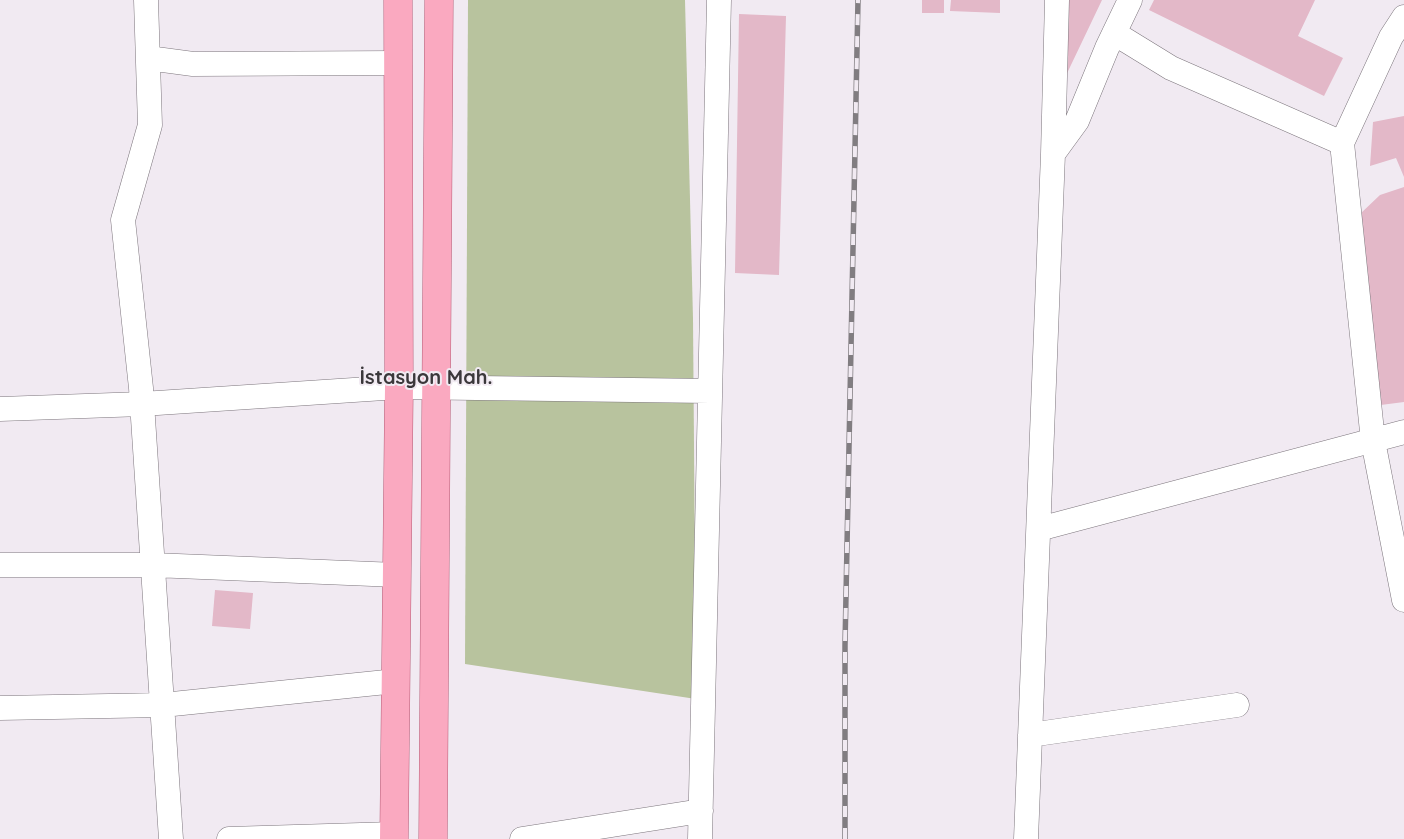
<!DOCTYPE html>
<html>
<head>
<meta charset="utf-8">
<style>
	body { margin:0 }
	canvas { display:block; background:#f1eaf2 }
</style>
</head>
<body>
<canvas width="1404" height="839"></canvas>
<script>
const ctx = document.querySelector('canvas').getContext('2d');
ctx.lineJoin = 'round';
function fill(path, color) { ctx.fillStyle = color; ctx.fill(path, 'evenodd'); }
const shape = rows => new Path2D(rows.map(r => 'M' + r).join(''));
function stroke(path, color, width, dash) { ctx.strokeStyle = color; ctx.lineWidth = width; ctx.lineCap = dash ? 'butt' : 'round'; ctx.setLineDash(dash || []); ctx.stroke(path); }
function drawText(font, color, halo, rows, align = 'center') {
  ctx.font = font + ' Quicksand,sans-serif'; ctx.lineWidth = 4; ctx.setLineDash([]); ctx.textBaseline = 'middle'; ctx.strokeStyle = halo; ctx.fillStyle = color; for (const [text, x, y, turn = 0] of rows) {
    ctx.save(); ctx.translate(x, y); ctx.rotate((+turn || 0) * Math.PI / 180); ctx.textAlign = isNaN(turn) ? turn : align; if (halo) ctx.strokeText(text, 0, 0); ctx.fillText(text, 0, 0); ctx.restore();
  }
}
const green = shape([
	[468,0,685,0,693,319,696,699,465,664]
]);
const building = shape([
	[922,0,944,0,944,13,922,13],
	[951,0,1000,0,1000,13,950,11],
	[1064,0,1102,0,1060,88],
	[1154,0,1315,0,1298,36,1343,58,1324,96,1149,10],
	[739,14,786,16,779,275,735,273],
	[1404,116,1404,177,1396,158,1370,166,1373,122],
	[1404,187,1404,402,1373,406,1360,214,1380,195],
	[215,590,253,593,250,629,212,626]
]);
const minor = shape([
	[146,0,150,125,123,220,141,388,171,839],
	[1404,17,1391,37,1342,143,1373,441,1404,600],
	[1114,33,1171,68,1342,143],
	[148,58,193,64,398,63],
	[1053,154,1077,121,1107,48,1130,0],
	[0,409,142,404,399,387,710,391],
	[1039,529,1404,432],
	[0,565,153,565,397,575],
	[0,708,163,705,396,681],
	[1030,735,1237,705],
	[229,839,394,834],
	[522,839,701,811],
	[700,839,719,0],
	[1026,839,1053,154,1057,0]
]);
const major = shape([
	[394,839,399,387,398,0],
	[433,839,439,0]
]);
const rail = shape([
	[845,839,845,645,858,0]
]);
const districtNames = [
	["İstasyon Mah.",426,378]
];
fill(green, '#b8c39e');
fill(building, '#e3b8c8');
stroke(minor, '#7d767d', 25);
stroke(major, '#b55c76', 29);
stroke(minor, '#fff', 24);
stroke(major, '#faa9c0', 28);
stroke(rail, '#817d81', 5.5);
stroke(rail, '#f1eaf2', 4, [11]);
drawText('bold 20px', '#3b383b', '#f1eaf2', districtNames);
</script>
</body>
</html>
